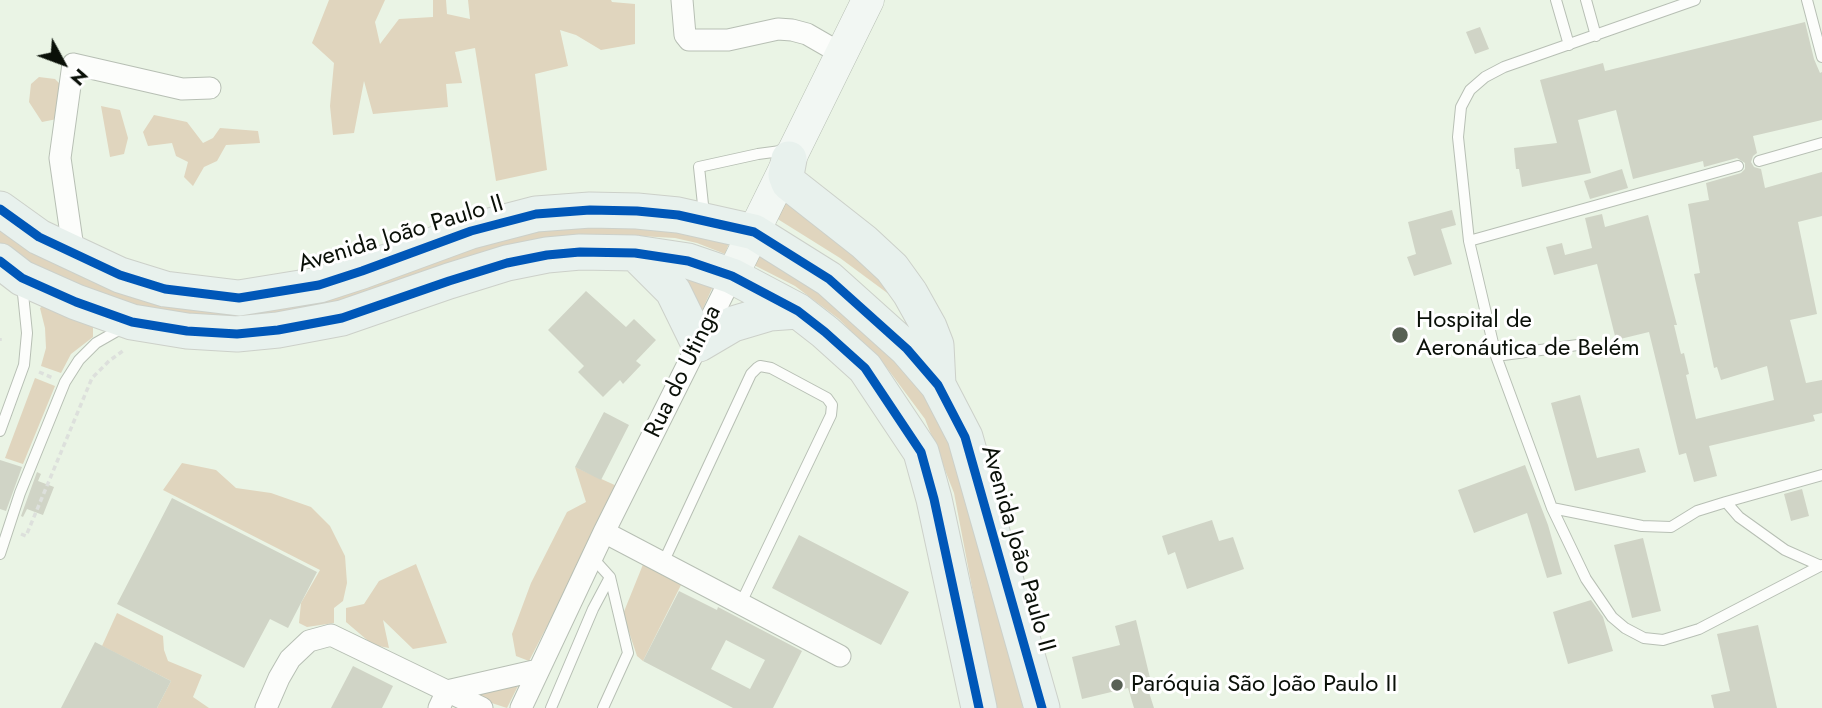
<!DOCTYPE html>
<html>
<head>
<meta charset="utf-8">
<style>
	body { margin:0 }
	#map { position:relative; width:1822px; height:708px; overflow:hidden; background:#eaf4e5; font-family:Jost,sans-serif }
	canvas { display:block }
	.north { position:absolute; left:28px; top:28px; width:70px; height:70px; -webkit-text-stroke:5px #fff; paint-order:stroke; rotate:131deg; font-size:19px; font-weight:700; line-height:28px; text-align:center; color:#0a1008 }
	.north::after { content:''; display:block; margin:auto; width:24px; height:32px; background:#0a1008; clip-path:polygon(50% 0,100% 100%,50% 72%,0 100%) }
</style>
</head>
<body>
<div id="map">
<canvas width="1822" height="708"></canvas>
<div class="north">N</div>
</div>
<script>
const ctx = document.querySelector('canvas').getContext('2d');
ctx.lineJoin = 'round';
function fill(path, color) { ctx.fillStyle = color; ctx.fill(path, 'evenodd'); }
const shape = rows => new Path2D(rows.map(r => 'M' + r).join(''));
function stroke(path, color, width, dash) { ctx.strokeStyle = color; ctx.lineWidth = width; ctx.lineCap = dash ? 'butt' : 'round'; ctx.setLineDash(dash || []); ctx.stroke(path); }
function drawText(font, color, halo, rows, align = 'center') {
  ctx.font = font + ' Jost,sans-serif'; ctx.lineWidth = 6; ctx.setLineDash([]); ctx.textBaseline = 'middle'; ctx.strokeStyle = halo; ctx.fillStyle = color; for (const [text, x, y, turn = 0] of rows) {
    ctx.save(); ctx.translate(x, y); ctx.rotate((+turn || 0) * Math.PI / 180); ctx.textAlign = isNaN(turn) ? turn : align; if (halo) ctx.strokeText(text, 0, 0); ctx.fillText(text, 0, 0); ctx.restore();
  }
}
const forest = shape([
	[329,0,385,0,375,22,380,44,399,19,433,17,433,0,446,0,447,14,470,19,468,0,611,0,612,2,635,4,635,44,601,50,576,35,560,30,568,66,535,74,547,170,496,181,475,48,455,52,462,83,446,84,448,107,373,114,364,81,354,133,333,135,330,106,334,63,312,43],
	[39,77,55,79,64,88,57,119,42,122,29,102,31,84],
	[101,106,120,110,128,138,124,154,110,157],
	[154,115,187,122,203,143,213,138,220,128,258,131,260,143,226,145,217,161,204,167,193,186,184,177,188,162,176,156,172,143,148,146,143,132],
	[788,199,857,243,894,298,840,258,776,218],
	[581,217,732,235,725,254,697,243,675,238,604,234,524,244,397,286,265,321,110,307,0,248,0,223,181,302,437,251],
	[761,242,910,362,966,468,1023,708,995,708,954,493,925,419,887,368,839,319,795,286,750,263],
	[668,271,714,284,700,315],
	[43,306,93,325,93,337,71,354,61,373,41,366,46,348,45,328,40,308],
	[35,378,55,386,23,464,5,458],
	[182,463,216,470,236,488,271,493,311,507,330,526,345,556,347,583,343,601,334,608,334,623,307,627,299,623,301,603,320,570,163,490],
	[575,467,619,487,529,661,516,656,512,634,531,583,567,512,586,502],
	[644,562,683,581,643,661,637,656,623,614],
	[416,564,447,643,413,649,383,620,389,648,373,645,346,622,346,608,364,604,379,581],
	[117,613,163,636,164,650,168,661,202,675,193,697,209,708,157,708,171,681,102,646],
	[521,680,507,708,464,694]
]);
const building = shape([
	[1805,22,1814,59,1820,73,1822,72,1822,120,1753,136,1757,153,1753,156,1751,162,1754,167,1761,169,1765,188,1822,172,1822,216,1798,222,1817,314,1790,320,1806,383,1822,380,1822,413,1813,415,1815,421,1709,446,1717,476,1694,482,1686,453,1679,455,1649,332,1616,340,1597,264,1554,275,1546,247,1562,243,1565,255,1592,248,1585,218,1602,214,1605,227,1648,215,1677,325,1674,325,1681,354,1684,353,1689,374,1686,375,1696,419,1774,400,1767,366,1721,380,1717,367,1714,368,1694,274,1700,273,1688,204,1709,200,1706,183,1741,173,1745,169,1745,163,1737,158,1704,167,1703,161,1633,179,1616,110,1578,120,1591,173,1522,187,1519,169,1516,169,1514,148,1557,143,1540,80,1603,63,1605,71],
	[1480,27,1489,49,1475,54,1466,32],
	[1622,169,1628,188,1590,199,1584,181],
	[1452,210,1456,225,1441,229,1452,264,1414,276,1407,257,1416,254,1408,222],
	[586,291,626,327,634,319,656,340,636,361,641,365,623,384,620,380,603,397,578,372,584,366,548,330],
	[1580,395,1597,458,1639,448,1646,472,1575,491,1551,403],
	[604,412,629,425,601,480,575,467],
	[0,460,22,467,6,511,0,509],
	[1525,465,1548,525,1562,574,1547,578,1527,513,1474,533,1458,490],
	[37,472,41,474,38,481,54,487,43,515,27,509,23,517,21,516],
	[1802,489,1809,516,1791,521,1784,494],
	[172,498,317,572,288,628,270,619,244,668,117,604],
	[1212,520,1219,541,1233,537,1244,569,1187,589,1175,552,1168,555,1162,536],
	[799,535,909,592,881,645,772,588],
	[1643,538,1661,611,1632,618,1614,545],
	[679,591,717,610,718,607,802,651,773,708,733,708,643,661],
	[726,640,765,660,750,689,711,669],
	[1591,600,1603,617,1613,651,1568,664,1553,612],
	[1136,620,1151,682,1146,683,1154,708,1134,708,1128,688,1082,699,1072,657,1120,645,1115,626],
	[1758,625,1777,708,1714,708,1711,695,1730,691,1717,634],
	[95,642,171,681,157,708,61,708],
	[353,666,393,686,382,708,331,708]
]);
const path = shape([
	[0,338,0,341],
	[39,372,53,378],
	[21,534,26,536,92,378,109,361,124,350]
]);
const lane = shape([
	[1556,0,1569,45],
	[1586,0,1596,36],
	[1695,0,1504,67,1485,77,1470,90,1461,107,1458,137,1469,241,1496,356,1552,508,1586,579,1612,617,1625,628,1644,638,1663,640,1699,629,1822,565],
	[1807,0,1822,57],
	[1759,161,1822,143],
	[704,214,699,167,758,154,788,150],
	[1469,241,1738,166],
	[1496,356,1585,344],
	[0,431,24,365,27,333,22,284],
	[1726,502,1822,475],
	[1552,508,1642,526,1671,527,1697,511,1726,502,1739,517,1785,550,1821,566],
	[0,554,20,493,65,382,79,360,96,343,124,327],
	[663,563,751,374,757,368,760,366,771,368,827,398,832,405,831,415,740,605],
	[551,708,593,609,610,577,592,557],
	[603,708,628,653,610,577]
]);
const street = shape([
	[682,0,685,35,689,40,728,40,778,29,792,30,807,34,840,53],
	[74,255,60,158,73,64,182,89,210,88],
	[604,532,840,656],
	[266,708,279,678,290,659,309,641,331,635,482,708],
	[439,708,447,691,538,670],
	[521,708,604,532,732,276]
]);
const secondary = shape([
	[732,276,868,0]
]);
const primary = shape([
	[789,159,786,175,789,183,864,242,892,268,910,293,929,327,936,345,938,385],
	[0,209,39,237,120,275,165,289,239,298,319,285,362,271,471,231,536,214,590,210,637,211,678,215,754,232,829,279,907,349,938,385,965,437,1042,708],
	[635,253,673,291,699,344,733,324,770,313,798,311],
	[0,261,22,278,76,302,132,322,187,331,237,334,278,330,342,318,449,281,507,263,547,255,580,252,635,253,688,261,732,276,798,311,825,332,865,368,921,452,934,499,979,708]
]);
const cycleway = shape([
	[0,209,39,237,120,275,165,289,239,298,319,285,362,271,471,231,536,214,590,210,637,211,678,215,754,232,829,279,907,349,938,385,965,437,1042,708],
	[0,261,22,278,76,302,132,322,187,331,237,334,278,330,342,318,449,281,507,263,547,255,580,252,635,253,688,261,732,276,798,311,825,332,865,368,921,452,934,499,979,708]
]);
const markers = [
	[1400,335,9,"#586055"],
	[1117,685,7,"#586055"]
];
const streetNames = [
	["Avenida João Paulo II",401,235,-17],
	["Rua do Utinga",684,372,-64],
	["Avenida João Paulo II",1017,549,74]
];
const poiNames = [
	["Hospital de",1416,321],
	["Aeronáutica de Belém",1416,349],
	["Paróquia São João Paulo II",1131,685]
];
fill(forest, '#e0d5be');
fill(building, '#d0d4c6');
stroke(lane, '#b7bfb4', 12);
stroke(street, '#b7bfb4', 23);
stroke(secondary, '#b7bfb4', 33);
stroke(primary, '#ccd0c9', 37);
stroke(path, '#dde0dc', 3.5, [5, 3.5]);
stroke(lane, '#fcfdfb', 10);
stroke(street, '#fcfdfb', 21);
stroke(secondary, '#f2f7f3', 32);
stroke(primary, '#e8f1ed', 35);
stroke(cycleway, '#0057b8', 9);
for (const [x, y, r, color] of markers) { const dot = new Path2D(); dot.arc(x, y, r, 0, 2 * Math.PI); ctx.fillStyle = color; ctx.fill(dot); stroke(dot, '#fff', 2.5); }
drawText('24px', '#0a1008', '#fff', streetNames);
drawText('24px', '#0a1008', '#fff', poiNames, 'left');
</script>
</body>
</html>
